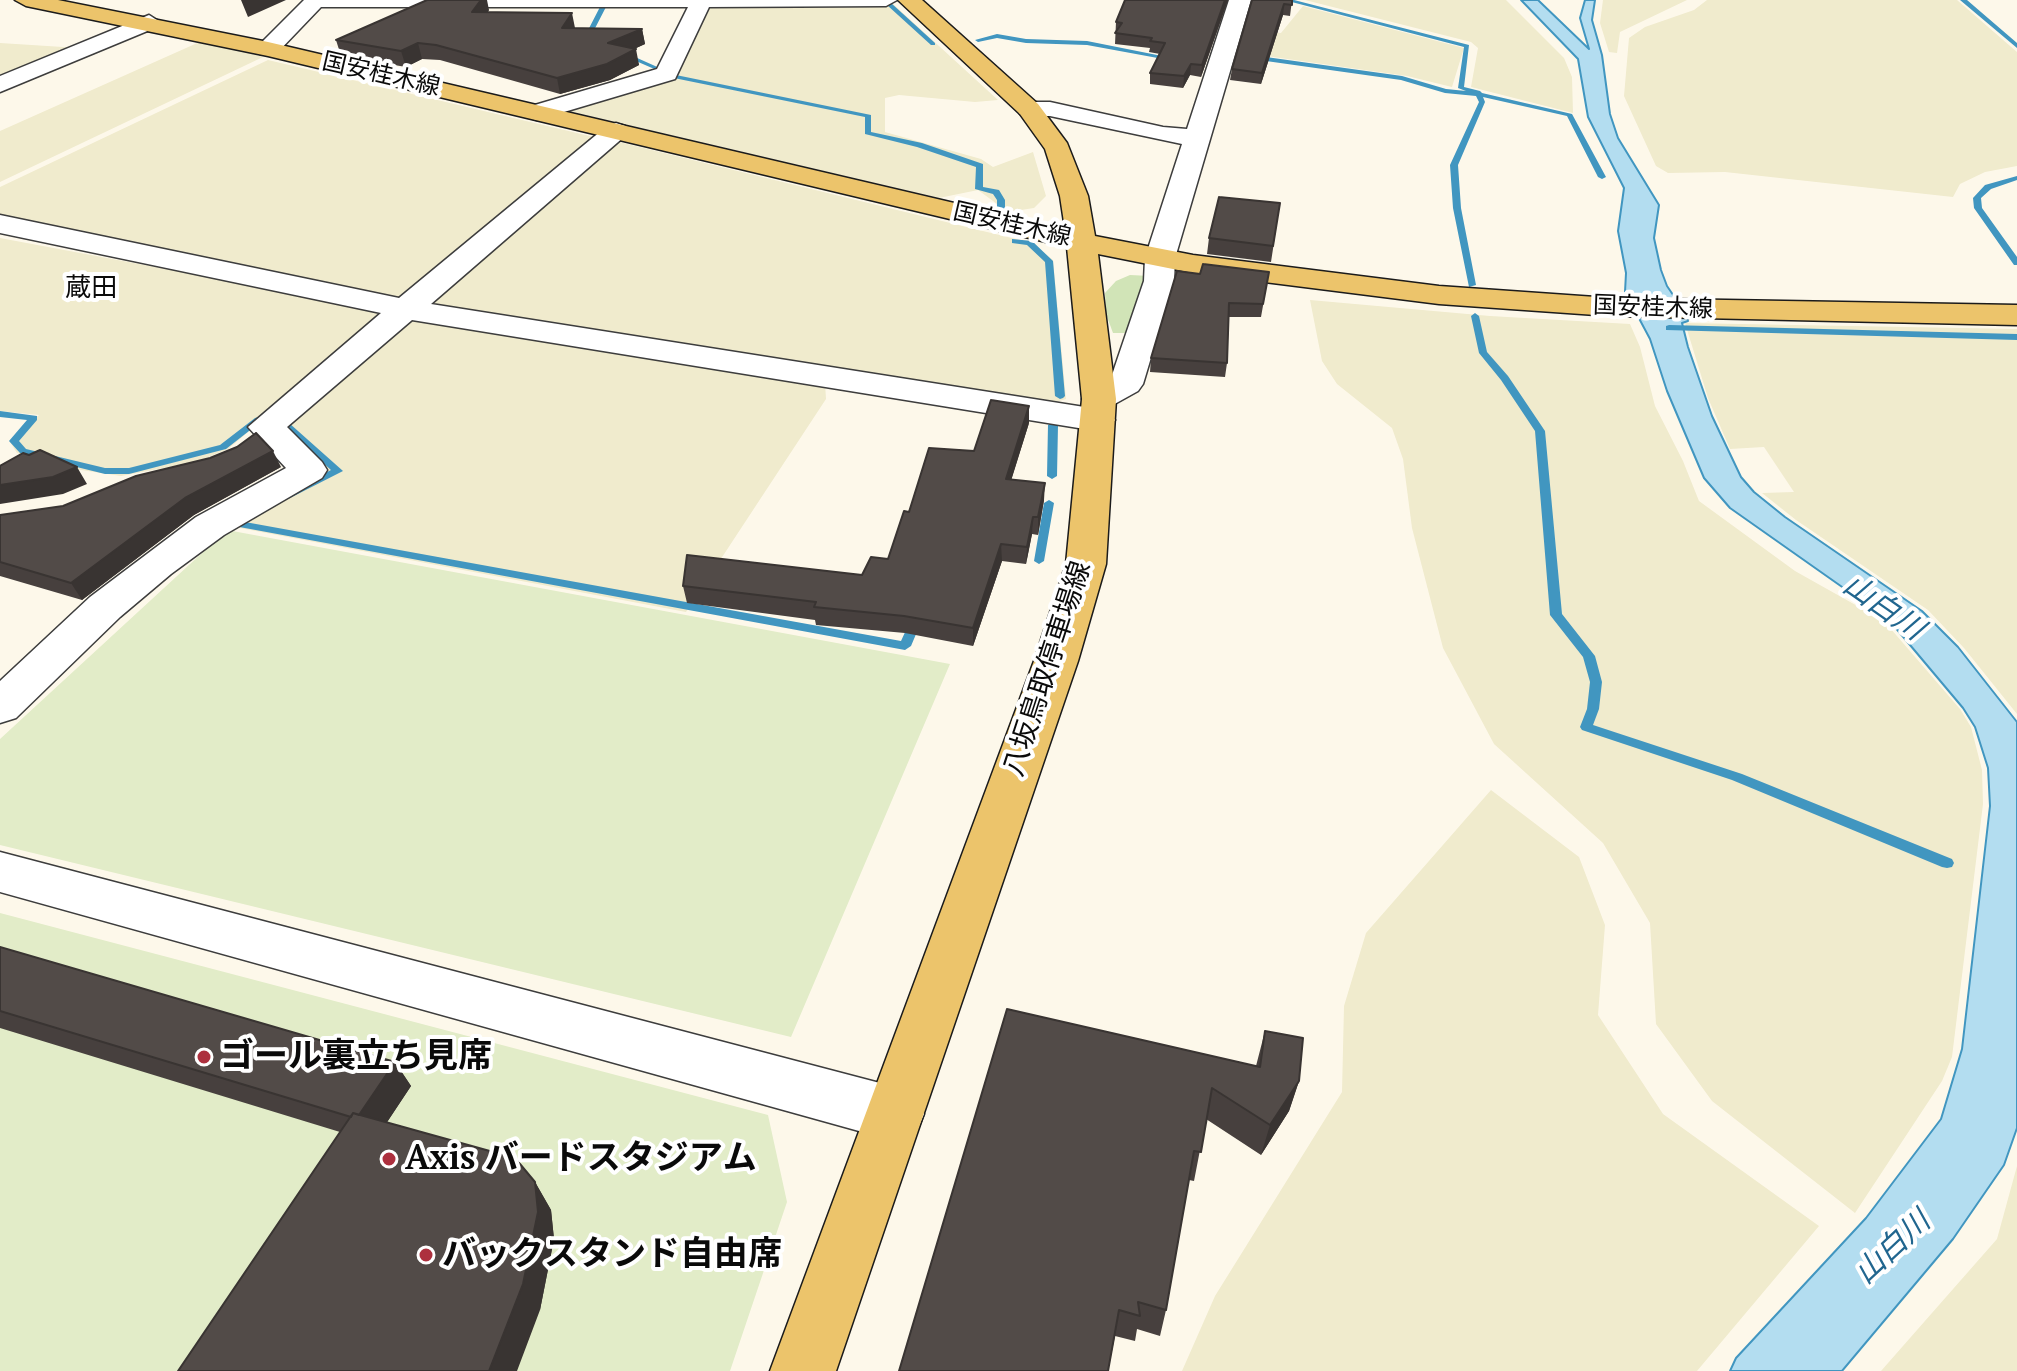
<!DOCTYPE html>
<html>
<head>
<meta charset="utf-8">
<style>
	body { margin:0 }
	canvas { display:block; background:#fdf8ea }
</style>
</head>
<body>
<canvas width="2017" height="1371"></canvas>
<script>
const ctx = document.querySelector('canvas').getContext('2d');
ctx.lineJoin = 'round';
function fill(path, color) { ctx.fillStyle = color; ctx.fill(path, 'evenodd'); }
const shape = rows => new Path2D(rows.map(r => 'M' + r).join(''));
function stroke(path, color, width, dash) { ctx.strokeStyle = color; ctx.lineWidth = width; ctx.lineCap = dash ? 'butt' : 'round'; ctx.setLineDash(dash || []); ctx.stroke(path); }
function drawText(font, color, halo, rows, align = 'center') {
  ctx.font = font + ' "PT Serif","Noto Sans JP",serif'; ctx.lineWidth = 8; ctx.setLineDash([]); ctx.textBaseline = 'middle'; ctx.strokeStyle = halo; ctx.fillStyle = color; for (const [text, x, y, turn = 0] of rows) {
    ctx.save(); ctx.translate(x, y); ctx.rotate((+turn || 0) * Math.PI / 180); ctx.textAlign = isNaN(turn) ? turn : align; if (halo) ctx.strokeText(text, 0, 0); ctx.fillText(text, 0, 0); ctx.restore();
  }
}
const farmland = shape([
	[1305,0,1506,0,1564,58,1572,77,1573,113,1471,87,1478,48,1471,42],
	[1603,0,1687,0,1620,32,1617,53,1609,52,1600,23],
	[1707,0,1957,0,2017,52,2017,166,1985,172,1960,184,1953,197,1725,172,1668,173,1656,166,1624,96,1629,38,1645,27,1694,10],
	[892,3,998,100,975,102,899,95,885,98,885,132,981,159,993,167,1033,152,1046,196,1034,208,1008,212,978,190,939,198,564,110,675,74,707,4],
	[1303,6,1464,48,1452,87,1407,76,1238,52,1245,30,1281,33],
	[204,40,263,57,0,182,0,131],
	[0,43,79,48,0,82],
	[268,60,594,137,395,301,0,218,0,187],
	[619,142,1032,243,1053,260,1066,399,1049,404,425,308,424,300],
	[0,238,385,310,385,317,228,449,196,462,121,476,81,470,17,453,10,442,39,415,0,411],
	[1310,300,1490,316,1630,324,1640,347,1655,406,1683,461,1699,501,1795,571,1884,621,1960,709,1971,727,1982,770,1983,804,1952,1057,1942,1081,1855,1213,1712,1101,1656,1024,1650,923,1603,843,1494,744,1443,648,1412,528,1403,459,1392,428,1337,384,1322,361],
	[417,316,825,383,826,399,686,612,224,525,324,471,278,426],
	[1685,323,2017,329,2017,714,1964,648,1928,610,1796,520,1762,493,1794,492,1764,447,1730,449,1708,398],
	[1491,790,1579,857,1605,925,1598,1015,1663,1114,1819,1226,1697,1371,1182,1371,1215,1296,1342,1092,1344,1006,1366,933],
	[2017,1166,2017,1371,1881,1371,1997,1239]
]);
const green = shape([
	[1130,275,1150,276,1135,333,1113,333,1106,314,1105,293,1116,281]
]);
const pitch = shape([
	[227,530,950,664,791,1037,0,845,0,739],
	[0,913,768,1115,787,1202,730,1371,0,1371]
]);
const water = shape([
	[1521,0,1538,0,1589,49,1580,18,1585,0,1595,0,1592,20,1602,55,1610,114,1618,138,1659,205,1654,238,1661,270,1667,286,1686,314,1688,321,1682,323,1688,347,1712,416,1741,477,1754,492,1785,517,1922,611,1958,647,2017,722,2017,1128,2004,1165,1953,1239,1842,1371,1730,1371,1736,1358,1866,1218,1941,1119,1962,1049,1990,806,1988,768,1975,727,1963,708,1889,620,1730,508,1704,478,1667,391,1650,339,1625,292,1626,273,1618,231,1624,188,1588,117,1578,59,1521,0]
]);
const stream = shape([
	[1284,0,1294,0,1469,45,1464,87,1480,91,1482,93,1572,114,1606,177,1602,179,1598,177,1567,116,1483,97,1485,102,1458,165,1461,208,1476,285,1469,287,1453,208,1450,165,1479,102,1476,96,1445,93,1401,80,1266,61,1254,64,1251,62,1266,57,1402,76,1446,89,1466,91,1458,88,1464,47,1284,0],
	[1960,0,1967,0,2017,43,2017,48,1960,0],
	[604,3,607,5,590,38,590,44,585,45,584,38,601,5,604,3],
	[887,3,891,3,935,43,935,45,931,45,887,5,887,3],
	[997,34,1026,39,1087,41,1177,59,1174,61,1087,45,1026,43,997,38,978,42,975,40,997,34],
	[622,53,626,53,664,70,659,71,622,55,622,53],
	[671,74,871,115,871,132,922,143,983,164,983,187,999,190,1005,200,1005,212,1001,214,997,212,997,200,993,194,975,189,976,167,917,147,865,134,865,117,669,77,668,76,671,74],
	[2017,176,2017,180,1991,189,1981,198,1982,208,2017,257,2017,265,2014,265,1974,208,1973,198,1985,185,2017,176],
	[1012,239,1032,241,1053,261,1065,396,1063,398,1060,399,1055,396,1045,262,1027,245,1012,243,1012,239],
	[1475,313,1479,316,1487,352,1508,376,1545,431,1562,614,1595,656,1602,682,1599,709,1593,725,1742,774,1952,859,1954,863,1952,867,1947,868,1942,867,1732,780,1582,730,1580,727,1587,709,1590,682,1583,657,1550,615,1535,431,1501,380,1479,353,1471,316,1475,313],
	[1669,325,2017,334,2017,340,1666,330,1666,326,1669,325],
	[0,411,37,416,37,420,19,441,26,449,105,468,129,468,220,445,255,418,258,417,263,420,226,449,129,474,105,474,20,453,9,441,27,420,0,417,0,411],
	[286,422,289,423,343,471,288,499,284,498,283,496,284,494,331,470,283,427,283,423,286,422],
	[1053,422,1058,425,1057,476,1052,479,1047,476,1048,425,1053,422],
	[1049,500,1054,503,1044,561,1039,564,1034,561,1044,503,1049,500],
	[240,518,244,519,245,522,901,641,912,617,920,617,922,620,911,646,905,650,234,526,229,523,240,518]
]);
const minor = shape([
	[304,0,897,0,886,6,709,7,675,79,537,120,528,117,524,112,528,107,657,69,688,7,321,7,276,54,260,54,257,49,260,44,304,0],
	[1229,0,1251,0,1175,258,1174,281,1143,384,1138,391,1111,406,1099,409,1087,406,1082,399,1087,392,1111,378,1144,281,1145,258,1182,144,1050,116,1029,116,1020,114,1017,109,1020,104,1029,102,1050,102,1163,127,1187,129,1229,0],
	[149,15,160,22,157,27,0,92,0,76,149,15],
	[616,123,625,126,629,131,625,136,431,304,1097,409,1109,413,1115,420,1109,427,1097,431,412,320,287,427,322,462,327,470,322,478,224,535,171,574,120,617,16,718,0,723,0,681,90,597,196,517,286,468,248,427,381,313,0,233,0,215,399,298,607,126,616,123],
	[0,852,895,1087,916,1095,924,1114,916,1133,895,1141,0,892,0,852]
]);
const major = shape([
	[15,0,58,0,268,42,1065,229,1060,196,1045,149,1020,114,898,0,922,0,1038,104,1067,143,1088,196,1095,236,1193,255,1439,286,1610,298,2017,305,2017,325,1610,316,1439,304,1193,273,1098,254,1116,399,1106,564,1078,661,836,1371,770,1371,1034,661,1066,564,1082,399,1067,247,268,56,26,6,15,0]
]);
const wall = shape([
	[1228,0,1201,77,1190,75,1183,88,1150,84,1150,73,1160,54,1149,52,1150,48,1115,44,1116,22],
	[1252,0,1292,0,1290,16,1283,15,1261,84,1230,80,1232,69],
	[489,10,488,12,575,28,642,29,645,44,634,49,639,65,610,80,560,94,440,60,422,59,406,67,341,56,336,40],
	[1280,203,1271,262,1207,254,1209,238],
	[1269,272,1261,317,1229,317,1227,363,1225,377,1150,372,1151,358,1200,274],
	[1029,423,1011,480,1044,500,1038,535,1032,534,1026,564,1002,561,973,646,905,633,816,625,815,620,687,603,683,586,862,575,888,559,909,512],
	[281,467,194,515,82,600,0,576,0,515,63,506],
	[0,947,395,1062,411,1086,387,1122,535,1182,551,1210,554,1239,540,1310,340,1132,0,1028],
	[1007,1009,1256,1066,1265,1031,1299,1081,1289,1111,1261,1155,1206,1119,1194,1181,1189,1180,1166,1310,1160,1336,1137,1329,1135,1341,1115,1336,1108,1371,899,1371]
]);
const shadedWall = shape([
	[241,0,286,0,248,17],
	[481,0,487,0,489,10,476,27,472,12],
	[1225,0,1228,0,1201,77,1202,65],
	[1284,4,1283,15,1261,84,1262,73],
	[572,13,575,28,562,28],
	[642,29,645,44,612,59,608,43],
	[418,43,422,59,406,67,401,51],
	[636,49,639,65,610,80,560,94,557,78],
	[1191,64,1190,75,1183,88,1184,76],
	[1029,406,1029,423,1006,497,1006,479],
	[273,451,281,467,194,515,82,600,71,583,185,498],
	[77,467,87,484,63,494,0,504,0,485],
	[1045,483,1044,500,1038,535,1038,517],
	[1033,517,1032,534,1026,564,1027,547],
	[1001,544,1002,561,973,646,973,628],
	[395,1062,411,1086,374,1142,357,1118],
	[1299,1081,1289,1111,1261,1155,1270,1125],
	[535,1182,551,1210,554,1239,540,1310,517,1371,489,1371]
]);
const building = shape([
	[427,0,481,0,472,12,572,13,562,28,642,29,608,43,636,49,607,64,557,78,436,45,418,43,401,51,336,40,427,0],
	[1125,0,1225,0,1202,65,1191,64,1184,76,1150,73,1165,43,1150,41,1152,38,1115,33,1122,23,1116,22,1125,0],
	[1252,0,1292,0,1292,5,1284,4,1262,73,1232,69,1252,0],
	[1219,197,1280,203,1273,246,1209,238,1219,197],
	[1203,264,1269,272,1263,304,1229,303,1227,363,1151,358,1177,271,1200,274,1203,264],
	[991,400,1029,406,1006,479,1045,483,1038,517,1033,517,1027,547,1001,544,973,628,904,616,814,607,816,602,683,586,687,555,862,575,871,557,888,559,904,511,909,512,929,448,974,451,991,400],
	[256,433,273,451,185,498,71,583,0,562,0,515,63,506,136,476,210,458,237,447,256,433],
	[40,450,77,467,53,477,0,485,0,466,23,453,29,455,40,450],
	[0,947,395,1062,359,1115,353,1113,351,1117,0,1011,0,947],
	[1007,1009,1260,1067,1265,1031,1303,1038,1299,1081,1270,1125,1212,1088,1201,1152,1194,1151,1166,1310,1138,1302,1140,1316,1119,1310,1108,1371,899,1371,1007,1009],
	[353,1113,515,1158,535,1182,538,1212,523,1284,489,1371,178,1371,353,1113]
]);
const markers = [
	[204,1057,8,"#ad303e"],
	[389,1159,8,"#ad303e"],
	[426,1255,8,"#ad303e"]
];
const farStreetnames = [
	["国安桂木線",381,75,13],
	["国安桂木線",1012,225,13],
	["国安桂木線",1653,308,2]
];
const farQuarternames = [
	["蔵田",91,289]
];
const streetNames = [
	["八坂鳥取停車場線",1048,669,-72]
];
const waterNames = [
	["山白川",1883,608,35],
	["山白川",1893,1248,-43]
];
const nearPoinames = [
	["ゴール裏立ち見席",220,1057],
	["Axis バードスタジアム",405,1159],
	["バックスタンド自由席",442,1255]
];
fill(farmland, '#f0ebcd');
fill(green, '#d1e4b7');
fill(pitch, '#e2ecc8');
fill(water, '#b3ddf0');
stroke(water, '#4196c0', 2);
fill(stream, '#4196c0');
stroke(minor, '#3d3d3d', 3);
stroke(major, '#1b1b1b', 3);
fill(minor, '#fff');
fill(major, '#ecc46b');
fill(wall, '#47403e');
fill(shadedWall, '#393432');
fill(building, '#524b48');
stroke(building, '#393432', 2);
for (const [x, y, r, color] of markers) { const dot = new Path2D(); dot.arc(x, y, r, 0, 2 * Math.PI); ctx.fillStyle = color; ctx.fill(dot); stroke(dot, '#fff', 3); }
drawText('24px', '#0a0a0a', '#fff', farStreetnames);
drawText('26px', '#0a0a0a', '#fff', farQuarternames);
drawText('28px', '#0a0a0a', '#fff', streetNames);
drawText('italic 30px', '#21668f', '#fff', waterNames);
drawText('bold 34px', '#0a0a0a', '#fff', nearPoinames, 'left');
</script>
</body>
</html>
